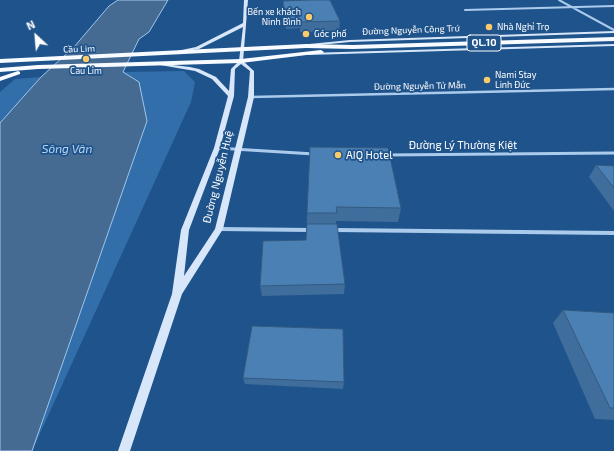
<!DOCTYPE html>
<html>
<head>
<meta charset="utf-8">
<style>
	body { margin:0 }
	#map { position:relative; width:614px; height:451px; overflow:hidden; background:#1f538b; font-family:"Exo 2",sans-serif }
	canvas { display:block }
	.north { position:absolute; left:16px; top:16px; width:40px; height:40px; -webkit-text-stroke:3px #1f538b; paint-order:stroke; rotate:334deg; font-size:11px; font-weight:700; line-height:16px; text-align:center; color:#fff }
	.north::after { content:''; display:block; margin:auto; width:14px; height:18px; background:#fff; clip-path:polygon(50% 0,100% 100%,50% 72%,0 100%) }
</style>
</head>
<body>
<div id="map">
<canvas width="614" height="451"></canvas>
<div class="north">N</div>
</div>
<script>
const ctx = document.querySelector('canvas').getContext('2d');
ctx.lineJoin = 'round';
function fill(path, color) { ctx.fillStyle = color; ctx.fill(path, 'evenodd'); }
const shape = rows => new Path2D(rows.map(r => 'M' + r).join(''));
function stroke(path, color, width, dash) { ctx.strokeStyle = color; ctx.lineWidth = width; ctx.lineCap = dash ? 'butt' : 'round'; ctx.setLineDash(dash || []); ctx.stroke(path); }
function drawText(font, color, halo, rows, align = 'center') {
  ctx.font = font + ' "Exo 2",sans-serif'; ctx.lineWidth = 3.5; ctx.setLineDash([]); ctx.textBaseline = 'middle'; ctx.strokeStyle = halo; ctx.fillStyle = color; for (const [text, x, y, turn = 0] of rows) {
    ctx.save(); ctx.translate(x, y); ctx.rotate((+turn || 0) * Math.PI / 180); ctx.textAlign = isNaN(turn) ? turn : align; if (halo) ctx.strokeText(text, 0, 0); ctx.fillText(text, 0, 0); ctx.restore();
  }
}
const green = shape([
	[184,71,195,82,191,102,32,451,147,121,123,72],
	[41,77,12,110,0,123,0,92,15,79]
]);
const water = shape([
	[118,0,168,0,149,32,139,39,123,72,139,82,147,121,32,451,0,451,0,123,41,77,74,47,109,6,118,0]
]);
const minorFar3 = shape([
	[559,0,614,30],
	[465,10,614,6]
]);
const minorFar2 = shape([
	[251,97,614,89]
]);
const minorFar1 = shape([
	[217,148,314,154],
	[385,155,614,153]
]);
const minor = shape([
	[219,229,311,230],
	[334,230,614,233]
]);
const secondary = shape([
	[244,0,248,0,243,61,254,71,254,97,223,229,182,294,130,451,118,451,172,294,181,230,214,148,228,96,212,79,195,71,154,64,156,63,190,67,199,69,216,77,229,91,231,69,239,61,243,27,199,49,174,53,172,52,196,47,243,23,244,0],
	[241,64,250,71,248,97,215,229,184,276,189,230,220,148,234,96,235,69,241,64],
	[614,31,614,33,350,42,309,46,307,45,309,44,350,40,614,31],
	[614,44,614,46,308,55,306,54,308,53,614,44]
]);
const trunk = shape([
	[614,37,614,41,353,49,306,48,0,63,0,59,306,44,353,45,614,37],
	[321,50,324,52,323,53,241,63,38,69,0,72,0,68,38,65,241,59,321,50],
	[18,71,20,72,20,74,0,81,0,77,18,71]
]);
const wall = shape([
	[283,1,340,21,339,31,300,32,300,28,286,29,283,9],
	[310,147,401,208,398,222,336,221,336,224,345,284,344,294,262,296,260,286,306,240],
	[596,165,614,166,614,211,589,177],
	[563,310,614,313,614,420,595,419,553,323],
	[243,378,344,382,343,389,245,384]
]);
const building = shape([
	[308,0,330,0,340,21,300,22,299,19,286,19,283,1,308,0],
	[310,147,388,148,401,208,336,207,337,213,307,213,310,147],
	[596,165,614,166,614,188,596,165],
	[307,224,337,224,345,284,260,286,263,241,306,240,307,224],
	[563,310,614,313,614,408,610,408,563,310],
	[252,326,343,329,344,382,243,378,252,326]
]);
const markers = [
	[309,17,4,"#faca6b"],
	[489,27,4,"#faca6b"],
	[306,34,4,"#faca6b"],
	[86,59,4,"#faca6b"],
	[487,80,4,"#faca6b"],
	[338,155,4,"#faca6b"]
];
const farPoinames = [
	["Bến xe khách",301,12,"right"],
	["Ninh Bình",301,22,"right"],
	["Nhà Nghỉ Trọ",497,27],
	["Góc phố",314,34],
	["Cau Lim",86,71,"center"],
	["Nami Stay",495,75],
	["Linh Đức",495,85]
];
const farStreetnames = [
	["Đường Nguyễn Công Trứ",411,30,-2],
	["Cầu Lim",79,49,-2],
	["Đường Nguyễn Tử Mẫn",420,86,-1]
];
const shields = [
	[484,43,34]
];
const shieldNames = [
	["QL.10",484,43]
];
const streetNames = [
	["Đường Lý Thường Kiệt",463,145],
	["Đuờng Nguyễn Huệ",218,177,-76]
];
const poiNames = [
	["AIQ Hotel",346,155]
];
const waterNames = [
	["Sông Vân",67,149]
];
fill(green, '#326ea9');
fill(water, '#466b93');
stroke(water, '#9fc7ed', 1);
stroke(minorFar3, '#abcbec', 2);
stroke(minorFar2, '#abcbec', 2.5);
stroke(minorFar1, '#abcbec', 3);
stroke(minor, '#abcbec', 4);
fill(secondary, '#d7e7f9');
fill(trunk, '#f8fbff');
fill(wall, '#406e9c');
fill(building, '#4b80b5');
stroke(building, '#345a7f', 1);
for (const [x, y, r, color] of markers) { const dot = new Path2D(); dot.arc(x, y, r, 0, 2 * Math.PI); ctx.fillStyle = color; ctx.fill(dot); stroke(dot, '#1f538b', 1.5); }
drawText('9px', '#fff', '#1f538b', farPoinames, 'left');
drawText('9px', '#fff', '#1f538b', farStreetnames);
for (const [x, y, w] of shields) { const box = new Path2D(); box.roundRect(x - w / 2, y - 8, w, 16, 3); ctx.fillStyle = '#1f538b'; ctx.fill(box); stroke(box, '#fff', 1); }
drawText('bold 10px', '#fff', null, shieldNames);
drawText('11px', '#fff', '#1f538b', streetNames);
drawText('11px', '#fff', '#1f538b', poiNames, 'left');
drawText('italic 12px', '#b7d5f3', '#1f538b', waterNames);
</script>
</body>
</html>
